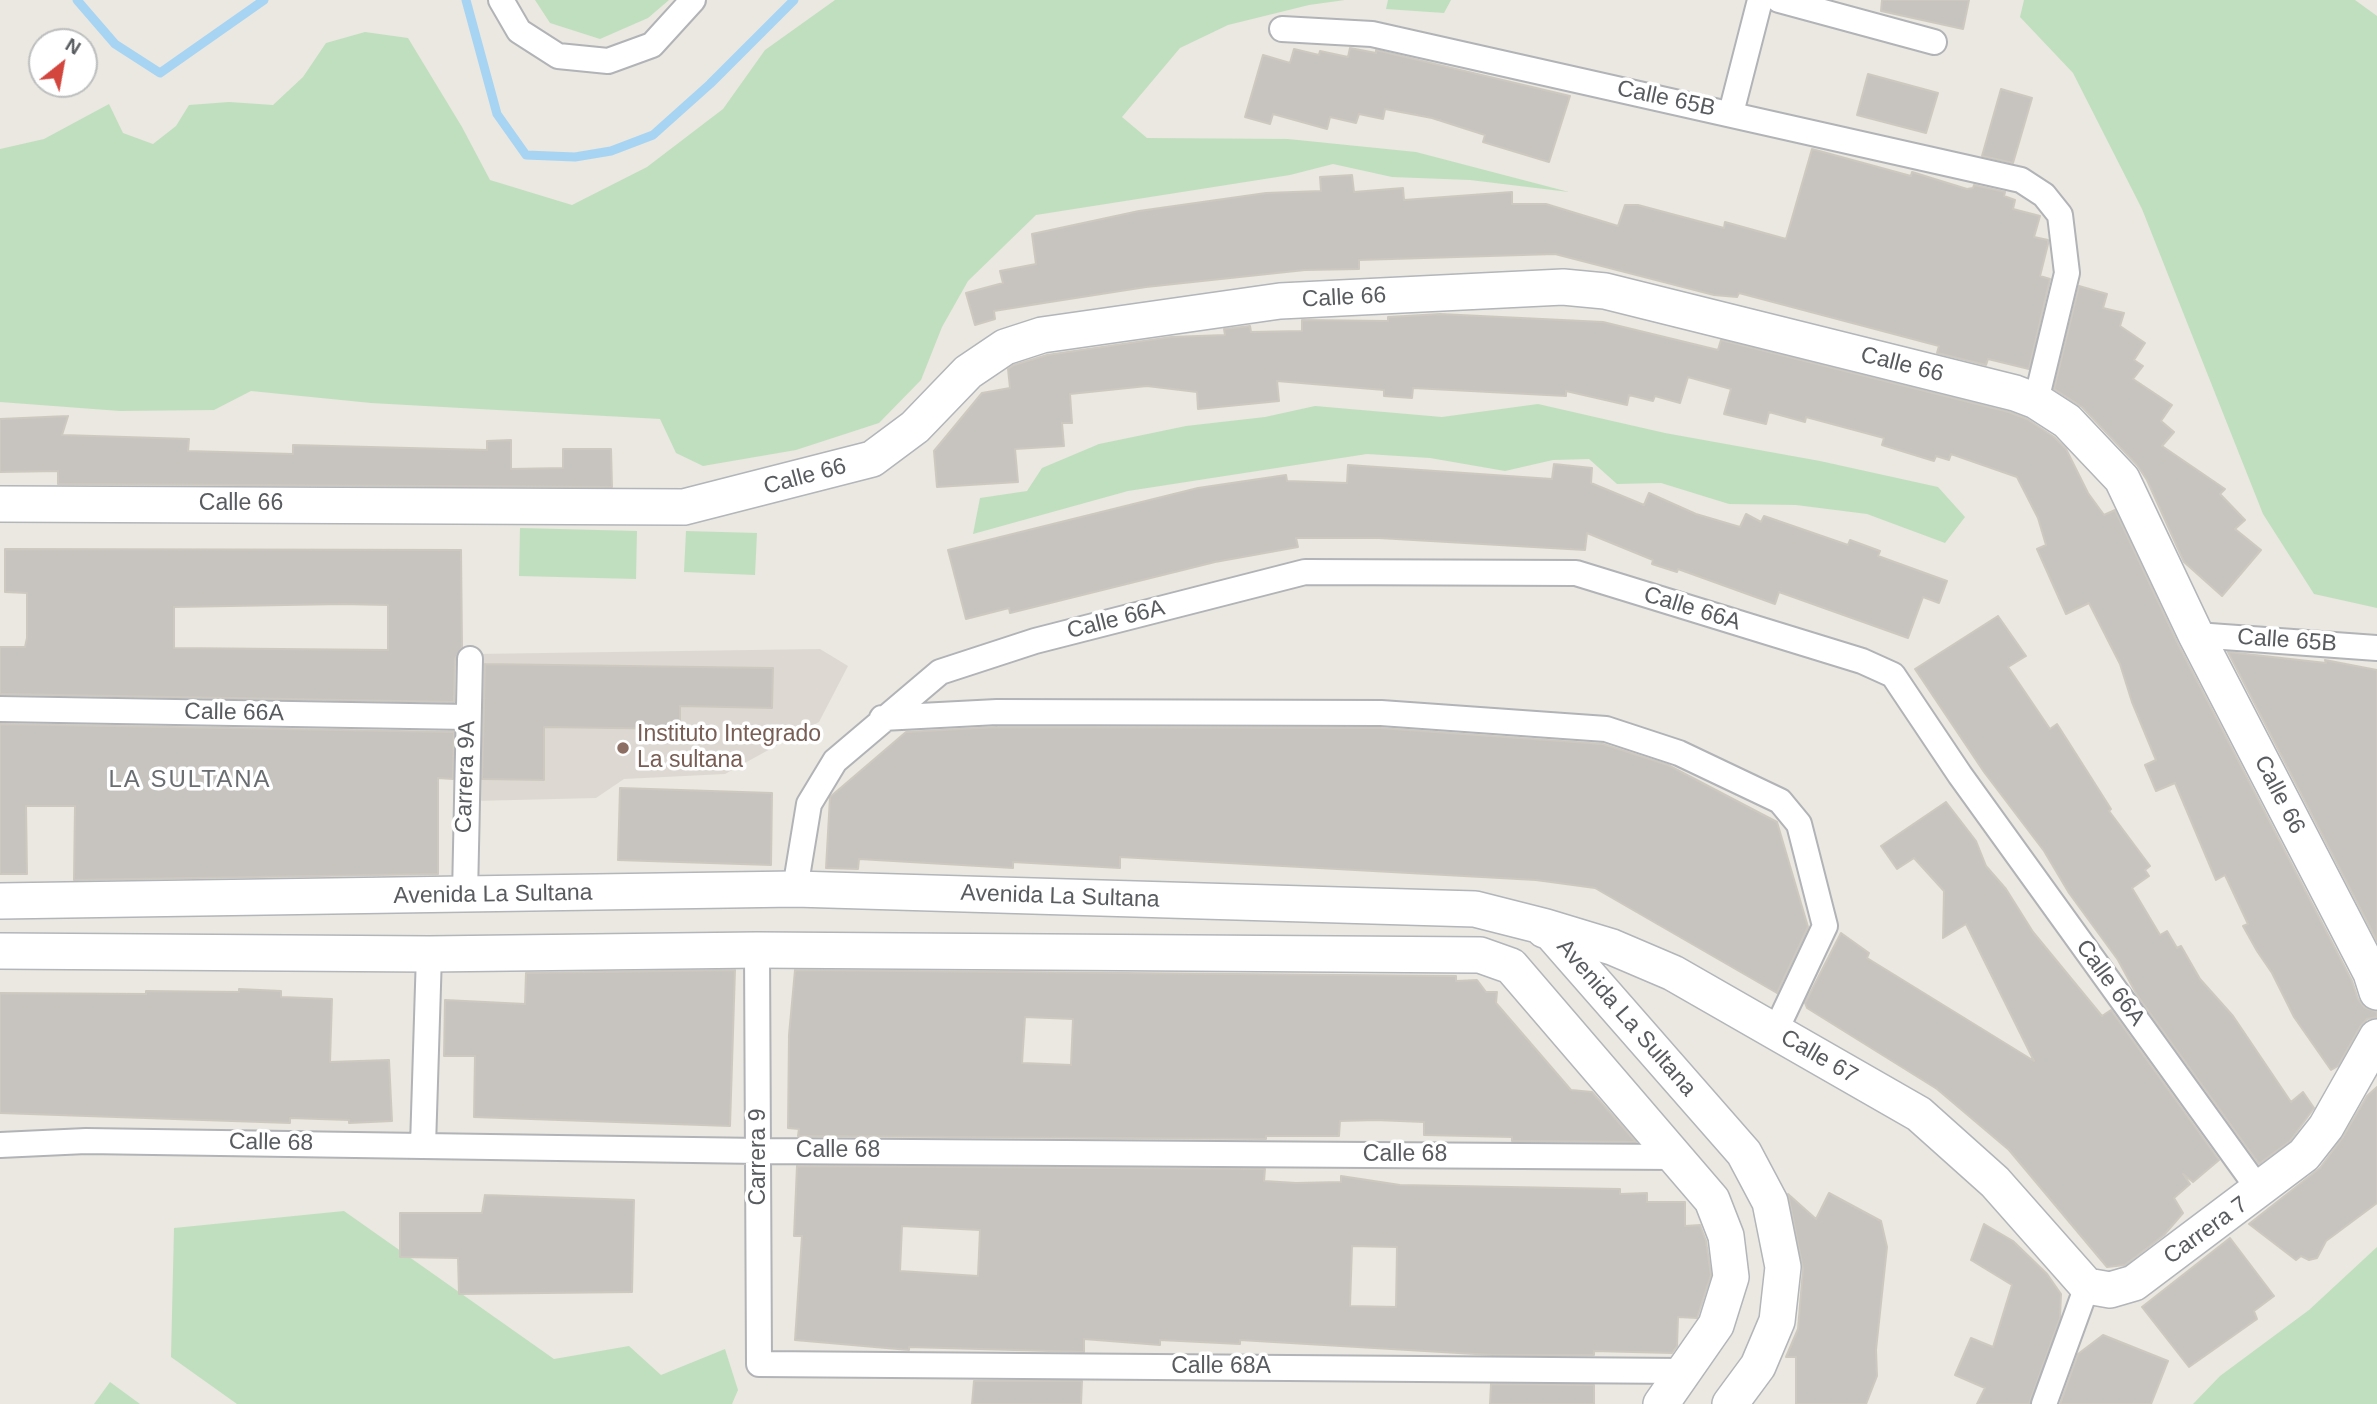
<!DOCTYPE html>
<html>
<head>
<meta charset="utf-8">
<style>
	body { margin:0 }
	#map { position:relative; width:2377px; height:1404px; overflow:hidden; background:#eae8e0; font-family:Helvetica,sans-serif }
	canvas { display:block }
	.north { position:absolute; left:28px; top:28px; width:70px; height:70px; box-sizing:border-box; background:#fff; border:2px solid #bdbebf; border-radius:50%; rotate:31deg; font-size:19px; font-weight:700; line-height:28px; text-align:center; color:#595c5f }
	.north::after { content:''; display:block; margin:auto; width:24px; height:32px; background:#d2463e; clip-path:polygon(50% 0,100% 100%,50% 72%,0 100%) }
</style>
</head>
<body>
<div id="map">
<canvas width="2377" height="1404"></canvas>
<div class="north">N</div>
</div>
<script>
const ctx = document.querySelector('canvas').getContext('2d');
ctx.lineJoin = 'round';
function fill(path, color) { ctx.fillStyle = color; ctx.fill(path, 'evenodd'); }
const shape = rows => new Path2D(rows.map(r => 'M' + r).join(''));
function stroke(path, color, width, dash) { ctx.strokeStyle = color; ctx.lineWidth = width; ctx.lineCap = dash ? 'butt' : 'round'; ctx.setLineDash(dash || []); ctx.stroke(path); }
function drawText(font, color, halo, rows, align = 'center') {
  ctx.font = font + ' Helvetica,sans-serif'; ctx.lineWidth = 7; ctx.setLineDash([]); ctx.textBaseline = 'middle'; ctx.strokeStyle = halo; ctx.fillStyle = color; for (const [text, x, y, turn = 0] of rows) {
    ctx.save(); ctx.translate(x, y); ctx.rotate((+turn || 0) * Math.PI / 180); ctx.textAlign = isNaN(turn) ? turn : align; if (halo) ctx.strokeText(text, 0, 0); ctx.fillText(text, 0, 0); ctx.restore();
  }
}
const education = shape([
	[820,649,848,666,819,722,725,774,624,779,596,798,474,801,475,654]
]);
const green = shape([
	[535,0,669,0,648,18,600,39,550,23],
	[835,0,1345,0,1309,5,1228,25,1180,48,1122,117,1147,138,1288,139,1416,152,1569,192,1470,180,1392,177,1333,164,1290,175,1036,215,968,281,942,327,921,380,879,423,796,450,703,466,676,453,660,419,371,403,251,391,214,410,120,411,0,402,0,149,44,139,109,104,123,133,153,144,176,126,189,105,229,102,273,105,303,77,326,43,365,32,408,38,462,127,490,180,572,205,647,167,723,109,765,50],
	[1388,0,1451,0,1444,13,1386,9],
	[2024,0,2355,0,2377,16,2377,608,2314,594,2263,514,2142,209,2073,73,2020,17],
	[1538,404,1665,433,1820,461,1938,487,1965,517,1945,543,1867,514,1796,505,1729,504,1661,483,1617,484,1589,459,1553,460,1505,471,1430,458,1367,454,1128,491,973,534,980,498,1027,491,1042,468,1099,444,1186,426,1265,417,1315,406,1442,417],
	[520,528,637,531,636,579,519,576],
	[686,531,757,533,755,575,684,572],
	[344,1211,554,1359,629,1346,661,1375,725,1349,738,1390,732,1404,237,1404,171,1357,174,1228],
	[2377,1247,2377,1404,2193,1404,2220,1376,2309,1310],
	[110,1382,140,1404,94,1404]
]);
const stream = shape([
	[77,0,115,44,160,73,264,0],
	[466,0,497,114,526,155,575,157,611,151,653,135,710,84,794,0]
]);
const building = shape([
	[1882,0,1969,0,1963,29,1881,11,1882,0],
	[1350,48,1376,53,1376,50,1570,96,1549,162,1483,142,1485,135,1432,118,1385,109,1383,119,1359,114,1356,123,1330,117,1327,129,1273,114,1270,124,1245,117,1263,55,1290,63,1294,49,1319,55,1320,51,1348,57,1350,48],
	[1868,74,1938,93,1926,133,1857,115,1868,74],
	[2001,89,2032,98,2013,163,1982,156,2001,89],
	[1812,149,1911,176,1912,172,1967,189,1973,188,1974,185,2005,192,2004,196,2015,200,2013,209,2040,216,2034,237,2048,240,2048,244,2040,276,2050,279,2029,369,1988,359,1986,365,1937,353,1939,346,1739,293,1737,297,1714,295,1555,254,1359,260,1359,269,1305,270,1146,287,1050,302,994,311,995,319,975,325,966,293,1003,283,1000,271,1036,264,1032,234,1139,211,1266,193,1321,191,1320,177,1352,175,1354,192,1403,188,1404,200,1512,192,1512,204,1546,204,1618,226,1625,205,1638,205,1724,228,1725,222,1786,239,1812,149],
	[2079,286,2107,294,2103,308,2124,313,2120,326,2145,343,2134,360,2143,366,2133,379,2172,405,2161,421,2174,432,2162,446,2225,489,2220,494,2245,520,2235,529,2261,550,2222,596,2184,562,2147,480,2137,465,2082,407,2054,389,2079,286],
	[1440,314,1603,322,1718,350,1721,340,2009,412,2027,419,2054,437,2066,449,2088,493,2104,515,2115,510,2178,644,2352,981,2358,999,2364,1007,2377,1012,2377,1017,2367,1019,2360,1027,2338,1066,2331,1070,2294,1017,2272,973,2257,951,2243,926,2248,924,2225,875,2216,880,2175,783,2156,791,2145,765,2156,760,2132,702,2120,664,2089,603,2066,614,2037,549,2046,545,2038,518,2017,477,1951,454,1949,460,1936,456,1934,461,1882,445,1884,438,1806,417,1805,422,1769,412,1766,424,1724,414,1731,389,1688,377,1680,403,1655,396,1653,401,1629,395,1627,405,1566,391,1566,396,1413,388,1412,398,1384,396,1384,390,1277,381,1279,401,1198,409,1197,392,1147,386,1070,394,1072,423,1062,423,1064,446,1015,449,1018,482,937,487,934,451,982,393,1010,388,1008,369,1014,365,1047,355,1171,337,1225,335,1224,329,1250,326,1251,332,1302,331,1302,320,1388,321,1388,317,1440,314],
	[68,416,62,435,189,439,188,451,293,454,293,445,487,450,487,441,511,440,511,469,563,468,563,449,611,449,612,487,58,484,58,471,0,472,0,419,68,416],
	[1554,464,1592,468,1591,483,1644,505,1649,493,1696,514,1740,527,1746,514,1761,522,1764,516,1848,545,1850,540,1880,551,1878,556,1947,581,1939,603,1923,597,1908,638,1779,592,1775,604,1678,569,1677,572,1652,564,1653,560,1587,533,1585,550,1379,538,1296,538,1298,547,1215,562,1010,613,1009,608,966,619,948,550,1198,488,1286,475,1287,481,1347,483,1348,465,1552,479,1554,464],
	[5,549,461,550,462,647,455,659,454,702,0,694,0,647,25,647,27,638,27,593,5,592,5,549],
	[342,604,388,605,388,650,174,648,174,607,342,604],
	[1998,616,2026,656,2008,667,2050,729,2057,724,2111,809,2109,811,2150,866,2145,870,2149,876,2132,888,2160,935,2167,931,2177,948,2181,946,2200,979,2233,1016,2291,1102,2303,1092,2314,1108,2290,1141,2259,1164,2137,995,2118,960,2069,893,2044,851,1984,772,1915,669,1998,616],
	[2228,652,2326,663,2325,660,2377,670,2377,941,2228,652],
	[485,664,773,668,772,708,680,706,680,729,544,727,544,780,482,779,485,664],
	[0,724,454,732,453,779,438,778,438,874,74,880,75,806,26,806,27,874,0,874,0,724],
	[997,727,1380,728,1603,744,1668,765,1777,822,1808,927,1777,993,1595,888,1536,880,1120,857,1120,868,1013,862,1013,868,859,859,858,869,826,868,830,797,906,732,997,727],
	[620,788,772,793,771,865,618,860,620,788],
	[1946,802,1976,841,1986,866,2006,889,2033,932,2102,1016,2111,1010,2219,1160,2193,1182,2183,1174,2190,1184,2174,1198,2183,1213,2164,1235,2125,1265,2107,1267,2009,1150,1937,1089,1807,1008,1805,1003,1841,933,1869,953,1867,958,2034,1061,1966,924,1943,938,1944,891,1914,858,1897,869,1881,846,1946,802],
	[735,970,730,1126,474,1117,475,1056,444,1056,445,1000,525,1004,526,973,735,970],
	[795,970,1456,976,1456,981,1477,980,1486,992,1497,992,1496,1003,1571,1090,1592,1092,1636,1142,1522,1141,1512,1141,1512,1137,1424,1135,1424,1122,1376,1120,1340,1121,1339,1136,1266,1136,1266,1139,798,1136,799,1129,788,1128,789,1035,795,970],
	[1025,1017,1073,1019,1071,1065,1022,1063,1025,1017],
	[239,989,281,991,281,997,332,999,330,1062,389,1060,392,1121,349,1123,349,1120,290,1118,290,1123,0,1113,0,993,146,994,146,991,239,992,239,989],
	[2377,1087,2377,1203,2326,1241,2317,1258,2309,1260,2301,1256,2296,1260,2249,1224,2320,1168,2343,1137,2367,1096,2377,1087],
	[797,1166,1265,1169,1264,1181,1296,1183,1341,1182,1341,1176,1400,1185,1620,1189,1620,1194,1647,1193,1647,1202,1685,1202,1685,1226,1700,1225,1706,1241,1711,1275,1697,1318,1678,1317,1677,1346,1672,1353,1594,1351,1594,1355,1492,1355,1240,1340,1240,1344,1160,1340,1160,1345,1084,1339,1084,1352,909,1347,909,1350,795,1340,802,1236,794,1236,797,1166],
	[902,1226,980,1230,978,1276,900,1271,902,1226],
	[1352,1246,1397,1247,1396,1307,1350,1306,1352,1246],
	[1829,1193,1881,1221,1887,1247,1876,1350,1877,1376,1866,1404,1796,1404,1796,1357,1786,1357,1798,1329,1803,1269,1788,1194,1816,1219,1829,1193],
	[485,1195,634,1200,632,1292,459,1294,458,1258,400,1257,400,1213,482,1213,485,1195],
	[1984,1224,2013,1241,2047,1274,2061,1294,2060,1318,2029,1404,1977,1404,1985,1388,1955,1375,1971,1338,1993,1347,2012,1285,1971,1260,1984,1224],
	[2230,1238,2274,1296,2254,1311,2257,1319,2189,1367,2142,1307,2230,1238],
	[2103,1335,2168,1361,2151,1404,2060,1404,2078,1354,2103,1335],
	[974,1381,1082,1381,1081,1404,972,1404,974,1381],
	[1491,1384,1594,1385,1594,1404,1490,1404,1491,1384]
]);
const street = shape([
	[501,0,519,31,558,56,608,61,652,45,693,0],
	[1779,0,1934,42],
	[1282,29,1372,34,2021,180,2044,195,2060,215,2067,273,2036,401],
	[1731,113,1760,0],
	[2196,635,2377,648],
	[0,709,468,717],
	[882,718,997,712,1381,713,1606,729,1679,753,1780,801,1799,824,1825,926,1775,1032],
	[795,889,809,804,835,761,940,672,1035,641,1305,572,1576,573,1862,661,1893,675,1960,775,2260,1191],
	[465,895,470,659],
	[757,950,759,1364,1684,1371],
	[0,1145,86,1141,760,1151,1675,1157],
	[423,1146,429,954],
	[2044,1404,2087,1286]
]);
const secondary = shape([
	[0,504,684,507,872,459,915,427,968,372,1005,347,1042,335,1280,301,1563,287,1605,291,2015,393,2036,401,2067,421,2122,479,2196,635,2371,973,2377,992],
	[0,901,795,889,1475,909,1546,927,1744,1153,1770,1202,1783,1267,1777,1321,1758,1366,1730,1404],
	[1544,930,1546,927,1612,947,1673,973,1919,1114,1995,1182,2087,1286,2110,1290,2134,1283,2304,1155,2326,1127,2377,1037],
	[0,951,429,954,757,950,1480,955,1511,966,1712,1200,1726,1236,1731,1277,1716,1325,1661,1404]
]);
const markers = [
	[623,748,7,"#8d6e63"]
];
const streetNames = [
	["Calle 65B",1666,99,12],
	["Calle 66",1344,298,-3],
	["Calle 66",1902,365,14],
	["Calle 66",805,477,-15],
	["Calle 66",241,504],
	["Calle 66A",1692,609,17],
	["Calle 66A",1116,620,-14],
	["Calle 65B",2287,641,4],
	["Calle 66A",234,713,1],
	["Carrera 9A",466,777,-88],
	["Calle 66",2279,795,63],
	["Avenida La Sultana",493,895,-1],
	["Avenida La Sultana",1060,897,2],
	["Calle 66A",2110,983,54],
	["Avenida La Sultana",1626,1018,49],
	["Calle 67",1819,1057,30],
	["Calle 68",271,1143,1],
	["Calle 68",838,1151],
	["Calle 68",1405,1155],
	["Carrera 9",759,1157,-90],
	["Carrera 7",2206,1231,-36],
	["Calle 68A",1221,1367]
];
const educationNames = [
	["Instituto Integrado",637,735],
	["La sultana",637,761]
];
const neighbourhoodNames = [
	["LA SULTANA",190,780]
];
fill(education, '#ddd9d2');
fill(green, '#c0dfbf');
stroke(stream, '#a7d4f3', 9);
fill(building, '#c7c4bf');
stroke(building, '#cec9c0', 2);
stroke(street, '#b1b3b7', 28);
stroke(secondary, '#b2b5b9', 38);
stroke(street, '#fff', 24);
stroke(secondary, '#fff', 35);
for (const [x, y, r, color] of markers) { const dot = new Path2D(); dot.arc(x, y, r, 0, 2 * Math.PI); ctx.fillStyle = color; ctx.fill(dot); stroke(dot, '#fff', 2.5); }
drawText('23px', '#595c5f', '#fff', streetNames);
drawText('23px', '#785e54', '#fff', educationNames, 'left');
ctx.letterSpacing = '2px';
drawText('24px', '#6a6e71', '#fff', neighbourhoodNames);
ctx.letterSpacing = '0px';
</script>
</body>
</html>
